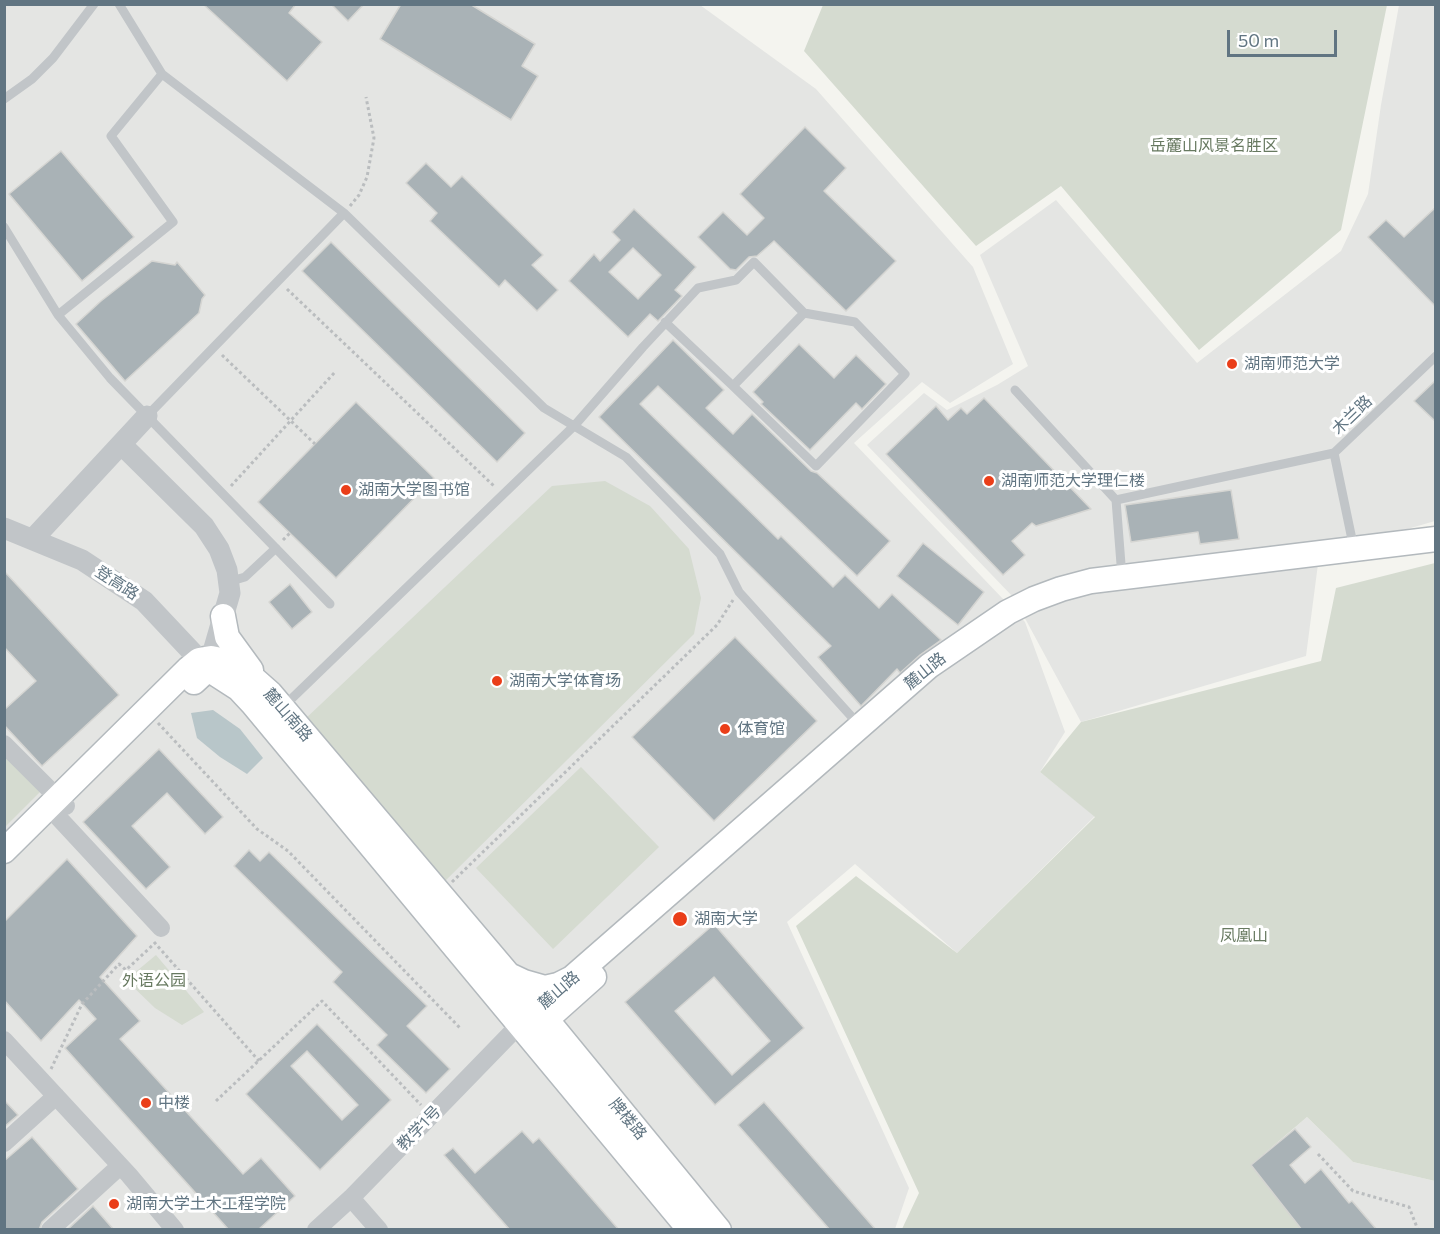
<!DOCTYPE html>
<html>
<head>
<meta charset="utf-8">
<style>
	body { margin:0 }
	#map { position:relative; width:1440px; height:1234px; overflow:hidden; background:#f4f4ef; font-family:Commissioner,sans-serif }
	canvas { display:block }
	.frame { position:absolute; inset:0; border:6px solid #617582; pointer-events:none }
	.scale { position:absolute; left:1227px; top:30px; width:110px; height:27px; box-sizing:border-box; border:3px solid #617582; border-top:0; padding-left:8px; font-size:18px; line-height:21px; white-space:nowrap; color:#617582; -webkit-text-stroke:4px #fff; paint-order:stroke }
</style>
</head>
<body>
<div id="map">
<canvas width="1440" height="1234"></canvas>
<div class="frame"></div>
<div class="scale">50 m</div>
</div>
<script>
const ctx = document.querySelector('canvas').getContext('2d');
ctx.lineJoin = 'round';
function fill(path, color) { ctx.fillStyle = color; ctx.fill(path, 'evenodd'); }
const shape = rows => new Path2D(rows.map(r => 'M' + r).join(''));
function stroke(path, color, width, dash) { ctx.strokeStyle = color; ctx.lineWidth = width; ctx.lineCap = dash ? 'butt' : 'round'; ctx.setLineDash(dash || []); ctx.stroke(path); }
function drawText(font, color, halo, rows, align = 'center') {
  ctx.font = font + ' Commissioner,"Noto Sans SC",sans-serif'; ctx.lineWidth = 6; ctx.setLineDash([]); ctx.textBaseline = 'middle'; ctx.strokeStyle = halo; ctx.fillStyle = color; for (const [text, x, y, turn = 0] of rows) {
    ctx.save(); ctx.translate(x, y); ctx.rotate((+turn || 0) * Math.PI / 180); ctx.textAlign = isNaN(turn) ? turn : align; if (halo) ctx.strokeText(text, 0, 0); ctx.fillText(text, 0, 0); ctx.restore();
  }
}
const built = shape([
	[5,5,700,5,816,89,973,267,1013,364,950,403,922,382,854,443,1025,622,1065,732,1040,772,1095,816,957,953,855,864,787,922,909,1188,895,1229,5,1230],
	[1399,5,1435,5,1435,521,1397,532,1321,541,1306,656,1081,722,1014,598,867,445,924,393,947,410,997,385,1028,366,980,255,1056,200,1197,363,1341,251,1368,194,1381,105],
	[1307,1117,1353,1162,1435,1181,1435,1229,1302,1229,1251,1165]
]);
const green = shape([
	[823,5,1387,5,1341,230,1199,350,1061,186,976,246,804,51],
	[605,481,650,506,689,549,701,598,694,634,441,885,303,721,552,486],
	[1435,563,1435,1181,1353,1162,1307,1117,1251,1165,1302,1229,902,1229,919,1193,796,926,856,876,957,953,1095,817,1040,772,1081,722,1321,661,1336,588],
	[5,750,43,789,5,827],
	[581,767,659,847,553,949,476,868],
	[156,955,204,1012,182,1025,155,1008,126,980]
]);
const water = shape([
	[213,710,240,729,263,758,247,774,220,757,197,738,191,713]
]);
const building = shape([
	[203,4,296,4,289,13,322,42,287,81,203,4],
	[331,4,364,4,348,21,331,4],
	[401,4,470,4,535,44,522,66,538,76,511,120,380,39,401,4],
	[805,127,846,168,824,191,896,261,846,311,774,241,757,256,749,257,736,270,730,269,698,237,723,212,747,235,764,218,740,194,805,127],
	[61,151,134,237,82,281,9,194,61,151],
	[426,163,451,187,462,176,543,255,532,265,558,290,537,311,505,280,499,287,430,221,437,213,406,183,426,163],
	[1436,207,1436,307,1368,237,1386,220,1404,237,1436,207],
	[634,209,696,267,675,290,682,296,658,321,650,314,628,337,569,281,594,254,600,261,620,240,612,232,634,209],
	[633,248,661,275,638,299,609,272,633,248],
	[331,242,525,433,497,462,302,271,331,242],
	[152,261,175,265,177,262,205,295,202,299,199,313,125,381,76,324,101,301,152,261],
	[673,340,724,390,706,408,733,434,752,414,811,471,817,473,890,541,857,576,658,386,640,404,778,539,781,536,833,587,845,575,879,608,892,594,941,640,920,655,900,673,897,669,861,706,818,657,831,646,599,417,673,340],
	[799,344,834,378,856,355,886,384,862,409,856,403,810,450,761,404,763,402,753,392,799,344],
	[1436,380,1436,422,1414,401,1436,380],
	[984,398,1091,509,1036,526,1032,523,1012,541,1025,555,1003,575,886,454,936,406,948,420,961,408,967,414,984,398],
	[356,402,434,478,336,578,258,502,356,402],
	[1231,490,1239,539,1200,544,1198,532,1131,542,1125,505,1231,490],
	[923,543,984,592,958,625,897,576,923,543],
	[4,571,119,695,42,766,4,725,4,710,36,681,4,647,4,571],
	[290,584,312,612,292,629,269,602,290,584],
	[735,637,817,721,714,821,632,737,735,637],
	[159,749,223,817,205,834,167,793,132,826,170,867,146,889,83,822,159,749],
	[249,850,260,861,269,852,427,1006,407,1026,450,1069,426,1093,377,1045,387,1035,333,982,342,972,234,866,249,850],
	[67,859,137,936,100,977,140,1021,120,1039,243,1174,261,1158,295,1196,258,1230,229,1230,65,1048,96,1019,79,1000,41,1041,4,1000,4,922,67,859],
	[714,924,804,1028,715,1105,625,1002,714,924],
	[714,977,770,1041,732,1075,675,1011,714,977],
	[317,1024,391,1100,320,1170,246,1094,317,1024],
	[307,1051,358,1105,342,1120,291,1066,307,1051],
	[4,1100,18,1115,4,1127,4,1100],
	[764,1102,876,1230,830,1230,738,1125,764,1102],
	[1295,1129,1311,1147,1290,1165,1305,1183,1321,1169,1349,1203,1352,1201,1377,1230,1302,1230,1251,1165,1295,1129],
	[522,1131,533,1143,539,1138,619,1230,510,1230,444,1155,453,1148,475,1173,522,1131],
	[32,1137,78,1189,42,1222,39,1230,4,1230,4,1161,32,1137],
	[93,1206,114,1230,67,1230,93,1206]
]);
const path = shape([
	[350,206,359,195,367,177,374,138,366,97],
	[287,289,495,487],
	[222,355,315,444],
	[231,486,335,372],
	[283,540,290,533],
	[158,723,257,829,288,851,461,1029],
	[452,882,717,625,733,600],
	[154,942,259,1061],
	[51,1069,82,1004,119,964,126,970,155,943],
	[216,1101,322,1001,421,1105],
	[1318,1154,1353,1191,1409,1207,1418,1230]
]);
const service = shape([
	[119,4,162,74,344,213,544,408,626,457,720,554,739,592,860,726],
	[4,99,32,79,53,58,94,4],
	[4,227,58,315,110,378,330,604],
	[58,315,173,222,111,136,162,74],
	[665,322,733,386,804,313],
	[1015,390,1116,500],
	[147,416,344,213],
	[1354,549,1334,453,1436,356],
	[1122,577,1116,500,1334,453],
	[228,582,245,577,276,548],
	[284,706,575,425,643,347,698,288,736,280,754,262,804,313,855,322,905,374,816,466,733,386]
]);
const minor = shape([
	[4,744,66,806],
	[57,816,161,928],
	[4,1040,129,1175,175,1230],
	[4,1143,56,1096],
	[351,1198,379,1230],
	[50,1230,120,1166],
	[316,1230,351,1198,520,1024]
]);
const tertiary = shape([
	[121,444,204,526,219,549,227,570,230,593,208,669],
	[4,528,82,560,144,601,208,669],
	[33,539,147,416]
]);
const secondary = shape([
	[223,616,227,637,251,670],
	[194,682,208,669,239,689,253,704,690,1230],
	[4,851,188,669,199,660,211,658,230,662,244,670,270,693,546,1019,719,1230],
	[507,974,524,982,545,988,558,985,572,978,929,666,1008,612,1034,599,1061,589,1091,581,1436,539],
	[529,1035,594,977]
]);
const markers = [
	[1232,364,6,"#ea3e19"],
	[989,481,6,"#ea3e19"],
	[346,490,6,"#ea3e19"],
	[497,681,6,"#ea3e19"],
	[725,729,6,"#ea3e19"],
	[680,919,8,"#ea3e19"],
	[146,1103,6,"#ea3e19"],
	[114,1204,6,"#ea3e19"]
];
const parkNames = [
	["岳麓山风景名胜区",1214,146],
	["凤凰山",1244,936],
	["外语公园",154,981]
];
const poiNames = [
	["湖南师范大学",1244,364],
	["湖南师范大学理仁楼",1001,481],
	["湖南大学图书馆",358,490],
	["湖南大学体育场",509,681],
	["体育馆",737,729],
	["湖南大学",694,919],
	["中楼",158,1103],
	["湖南大学土木工程学院",126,1204]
];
const streetNames = [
	["木兰路",1352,415,-44],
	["登高路",117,583,33],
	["麓山路",925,671,-39],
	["麓山南路",288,715,49],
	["麓山路",559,990,-41],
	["牌楼路",628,1119,50],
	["教学1号",419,1128,-46]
];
fill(built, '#e4e5e3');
fill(green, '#d5dbd0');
fill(water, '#b8c6c9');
fill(building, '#a9b2b6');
stroke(building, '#d5d5d2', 1.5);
stroke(secondary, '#b3b9bd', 27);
stroke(path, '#babdbf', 3, [3, 3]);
stroke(service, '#c1c5c8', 9);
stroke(minor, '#c1c5c8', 18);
stroke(tertiary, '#c1c5c8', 21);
stroke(secondary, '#fff', 24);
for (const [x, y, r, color] of markers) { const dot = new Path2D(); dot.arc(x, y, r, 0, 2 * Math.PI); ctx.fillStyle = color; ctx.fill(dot); stroke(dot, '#fff', 2); }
drawText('16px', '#677960', '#fff', parkNames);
drawText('16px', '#617582', '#fff', poiNames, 'left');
drawText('16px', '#617582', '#fff', streetNames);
</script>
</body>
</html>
